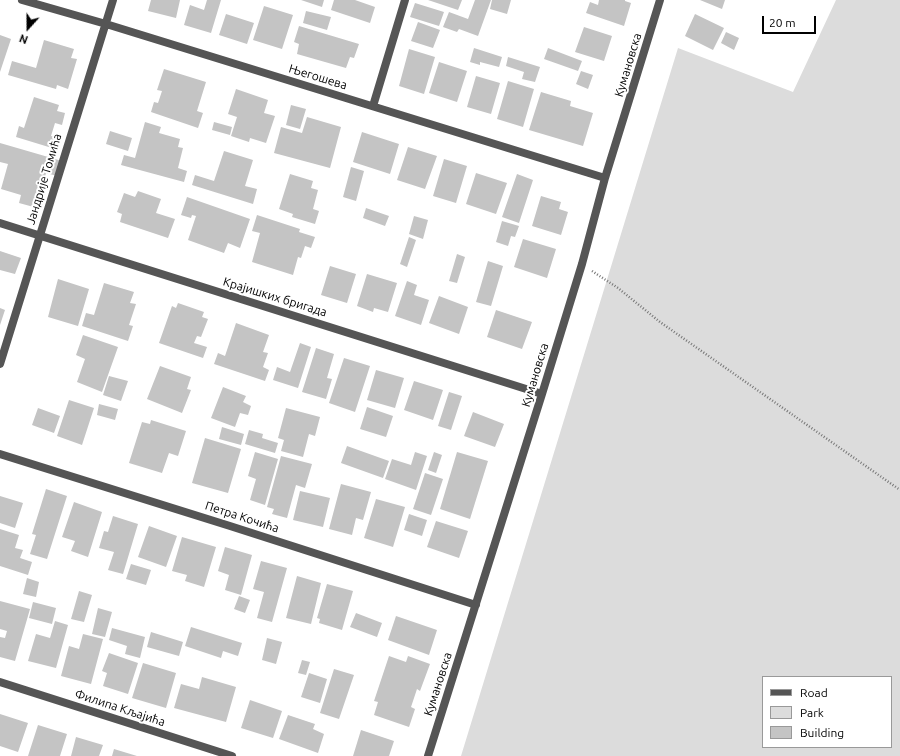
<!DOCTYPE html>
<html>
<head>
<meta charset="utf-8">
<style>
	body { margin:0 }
	#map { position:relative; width:900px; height:756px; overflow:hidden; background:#fff; font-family:Ubuntu,sans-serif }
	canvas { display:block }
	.legend { position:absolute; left:762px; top:676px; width:130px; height:72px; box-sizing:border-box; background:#fff; border:1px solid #999; margin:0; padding:5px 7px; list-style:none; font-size:12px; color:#000 }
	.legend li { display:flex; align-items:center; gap:8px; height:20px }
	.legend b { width:20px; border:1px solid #999 }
	.north { position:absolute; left:8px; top:8px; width:40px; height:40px; -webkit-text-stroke:3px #fff; paint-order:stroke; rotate:201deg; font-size:11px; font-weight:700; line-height:16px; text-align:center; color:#000 }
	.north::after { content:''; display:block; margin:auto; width:14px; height:18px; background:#000; clip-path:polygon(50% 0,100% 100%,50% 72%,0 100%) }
	.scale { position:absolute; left:762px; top:16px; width:54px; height:18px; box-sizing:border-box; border:2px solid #000; border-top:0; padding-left:5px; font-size:12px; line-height:14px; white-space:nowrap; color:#000; -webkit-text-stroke:3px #fff; paint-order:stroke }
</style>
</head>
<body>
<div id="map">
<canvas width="900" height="756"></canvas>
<ul class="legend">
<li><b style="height:5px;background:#555"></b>Road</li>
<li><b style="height:11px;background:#dcdcdc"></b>Park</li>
<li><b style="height:11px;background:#c4c4c4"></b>Building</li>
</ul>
<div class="north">N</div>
<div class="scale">20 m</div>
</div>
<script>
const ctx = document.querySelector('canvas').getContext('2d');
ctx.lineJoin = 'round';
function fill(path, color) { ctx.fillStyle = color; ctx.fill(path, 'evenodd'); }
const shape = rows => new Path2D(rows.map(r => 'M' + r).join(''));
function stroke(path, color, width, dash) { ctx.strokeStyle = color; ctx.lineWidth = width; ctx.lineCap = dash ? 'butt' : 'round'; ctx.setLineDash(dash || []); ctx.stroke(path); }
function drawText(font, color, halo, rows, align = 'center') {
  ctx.font = font + ' Ubuntu,sans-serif'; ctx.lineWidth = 4; ctx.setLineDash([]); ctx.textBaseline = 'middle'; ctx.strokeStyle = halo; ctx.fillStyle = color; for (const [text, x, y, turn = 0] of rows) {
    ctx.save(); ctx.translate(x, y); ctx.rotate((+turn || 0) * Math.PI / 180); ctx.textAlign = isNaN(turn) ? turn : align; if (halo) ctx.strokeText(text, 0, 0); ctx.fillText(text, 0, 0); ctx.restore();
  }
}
const green = shape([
	[836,0,900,0,900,756,461,756,678,48,793,92],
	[763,677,891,677,891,747,763,747]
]);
const building = shape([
	[151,0,180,0,176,18,148,11],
	[207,0,221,0,211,33,184,25,190,5,204,10],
	[301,0,324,0,322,7],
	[334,0,355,0,375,7,370,23,331,10],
	[428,0,462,0,458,10],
	[475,0,491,0,478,36,459,29,457,32,443,27,449,12,468,19],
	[492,0,511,0,507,14,490,9],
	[599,0,625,0,625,1,631,3,624,26,586,13,590,2,598,5],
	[700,0,725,0,722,9],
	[415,3,444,12,439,26,410,17],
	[264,6,293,15,282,49,253,40],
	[306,11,331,17,327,30,303,23],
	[226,14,254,23,247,44,219,35],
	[695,14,724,28,713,50,685,36],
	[418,22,440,30,433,48,411,41],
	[299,26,359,44,354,58,350,57,346,68,297,54,299,44,294,42],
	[584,27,612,36,604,61,575,52],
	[726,32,739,38,734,50,721,43],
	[0,35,11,39,0,72],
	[44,40,74,49,71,58,77,59,68,89,57,85,56,89,8,75,12,61,36,68],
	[474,48,502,57,499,67,480,62,480,65,470,62],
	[548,48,582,61,578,71,544,59],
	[409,49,435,57,424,94,399,86],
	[508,57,540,67,535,82,522,79,524,72,506,66],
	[439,62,467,71,457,102,429,93],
	[164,69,206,82,197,111,203,113,198,128,151,112,154,102,158,103,162,91,157,90],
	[581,71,593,75,588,89,576,84],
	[476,76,500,83,491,114,467,107],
	[508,81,534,89,523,127,497,119],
	[236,89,268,100,264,113,275,116,266,143,250,138,249,142,231,136,237,117,228,114],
	[541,92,571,101,570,106,593,113,583,146,529,130],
	[34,97,59,105,57,111,65,113,62,125,55,123,51,136,55,137,52,148,16,137,19,126,24,128],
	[291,105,306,109,300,129,286,125],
	[307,117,341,127,330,168,274,153,281,127,302,133],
	[145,122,161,127,159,133,180,139,178,147,183,148,178,168,187,171,184,182,121,165,124,155,135,158],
	[214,122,232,127,230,135,212,130],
	[110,131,132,138,128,151,106,144],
	[362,132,399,144,390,174,353,162],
	[0,143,62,161,57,176,46,173,42,190,46,191,41,209,19,203,21,195,1,189,8,164,0,162],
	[408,147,437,156,425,189,397,180],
	[224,151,253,160,245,186,257,189,253,204,192,185,195,175,214,181],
	[444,159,467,166,456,203,433,196],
	[351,167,364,171,356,201,343,197],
	[476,173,507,183,496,214,466,204],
	[290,174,313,181,311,188,318,190,313,209,319,211,315,224,292,217,293,214,279,209],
	[517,174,533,180,519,223,502,217],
	[138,191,161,199,156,213,175,219,168,238,120,222,122,214,117,212,124,193,135,197],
	[541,196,561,202,559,209,568,212,561,235,532,226],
	[187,197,250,219,240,248,228,243,224,253,188,240,196,216,192,215,191,218,181,215],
	[366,208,389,216,385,226,363,218],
	[257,215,300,229,299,232,315,237,311,248,305,246,301,258,298,257,293,275,252,262,260,233,252,231],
	[414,216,428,220,423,239,409,234],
	[502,221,519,226,515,237,511,236,508,246,496,242],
	[409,237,416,240,407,267,400,264],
	[523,239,556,249,547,278,514,267],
	[0,251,21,258,15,274,0,270],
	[457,254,465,257,457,283,449,281],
	[488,261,503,266,491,306,476,302],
	[330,266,356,274,347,303,321,295],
	[367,274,397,283,388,312,374,308,373,312,357,306],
	[58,279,89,289,78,326,48,317],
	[407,281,417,285,414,295,429,300,421,325,395,316],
	[104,283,134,292,130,303,136,304,129,325,133,326,128,341,82,326,86,313,94,315],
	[439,296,468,307,459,334,429,323],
	[178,303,204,312,202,317,208,319,201,337,197,336,194,343,207,347,203,358,159,343,172,306,176,308],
	[0,308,5,310,0,325],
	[496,310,532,322,522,349,487,337],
	[236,323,269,335,263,352,268,353,263,367,269,370,265,381,214,364,218,353,225,356],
	[83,335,118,347,102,392,77,382,85,359,76,355],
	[300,343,311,347,298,388,273,380,277,367,290,372],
	[316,348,334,354,327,378,332,379,326,399,302,392],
	[344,358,370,366,355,412,329,403],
	[160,366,191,377,187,389,191,390,182,413,147,399],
	[376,370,404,378,395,408,367,400],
	[109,376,128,381,121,401,103,395],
	[414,381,443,390,433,420,404,410],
	[223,387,246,396,243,402,251,406,248,415,240,413,235,427,211,418],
	[449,392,462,396,451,430,438,426],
	[69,400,94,408,82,445,57,436],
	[99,404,118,409,115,420,97,415],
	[367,407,393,416,386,437,360,429],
	[38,408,60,416,54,433,32,425],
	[286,408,320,417,315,436,309,434,303,457,281,451,284,440,278,438],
	[473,412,504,424,495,447,464,436],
	[151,420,186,431,178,456,169,453,162,473,129,463,142,422,150,424],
	[222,427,244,434,241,445,219,439],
	[249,430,263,434,262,438,278,443,275,453,245,444],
	[205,438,241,449,228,493,192,483],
	[347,446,389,461,383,478,341,463],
	[255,452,278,459,265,505,250,500,256,479,248,476],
	[415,452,427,456,416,490,385,479,392,459,411,465],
	[434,452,442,455,436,473,428,470],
	[457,452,488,461,470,519,440,509],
	[281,456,312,464,305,488,296,485,287,518,272,514,274,509,267,507],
	[425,473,443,479,431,515,413,509],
	[341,484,371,492,363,520,356,518,352,535,329,529],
	[46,489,67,496,47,559,30,554,36,535,32,534],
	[300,491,330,498,323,527,293,520],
	[0,496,23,503,15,528,0,523],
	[376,499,405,507,393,547,364,538],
	[74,502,102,512,88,557,71,551,75,541,62,537],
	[409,514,427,520,422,536,404,530],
	[113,516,138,524,123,574,108,570,114,552,99,548,104,531,108,532],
	[436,521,468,531,459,558,427,547],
	[149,526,177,536,166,567,138,557],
	[0,529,19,535,15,548,23,550,20,558,32,562,28,575,0,566],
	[182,537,216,547,204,587,185,581,187,575,172,571],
	[225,547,252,555,241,595,225,590,229,575,218,571],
	[261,561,287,568,272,622,257,618,264,592,253,589],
	[131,564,151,570,146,585,126,579],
	[297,576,321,583,311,624,286,618],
	[27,578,39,582,36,597,23,594],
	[327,584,353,591,342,630,319,623,320,619,317,618],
	[79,591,92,595,84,622,71,619],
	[239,596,250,600,245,613,234,609],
	[0,601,30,609,15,661,0,657,0,637,5,638,7,631,0,629],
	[33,602,56,608,52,624,29,618],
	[98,608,112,612,105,637,92,634],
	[356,613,382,623,377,637,350,627],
	[396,616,437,630,429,655,388,640],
	[55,621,68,625,56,668,28,661,36,634,50,638],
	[191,627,242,643,238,656,223,651,221,658,185,646],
	[112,628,145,637,140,658,125,654,127,646,109,640],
	[151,632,183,642,179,656,147,647],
	[83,634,103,639,91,684,61,676,69,646,79,649],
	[267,638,282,642,276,664,262,660],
	[109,653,138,663,128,694,103,686,107,673,102,671],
	[389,656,406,662,408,656,430,664,420,691,417,689,411,707,415,709,409,727,374,715,378,702,374,701],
	[302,660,310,662,306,675,298,673],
	[143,663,176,673,166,708,132,698],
	[334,669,354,675,339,719,320,713],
	[309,673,327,679,320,703,301,697],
	[202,677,236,687,226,722,174,708,181,684,199,689],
	[250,700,282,711,273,738,241,728],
	[0,714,28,723,18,752,0,746],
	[288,715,315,724,313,729,324,734,318,753,279,739],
	[38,725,67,734,60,756,28,756],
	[361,730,394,741,389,756,353,756],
	[76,737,103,745,99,756,71,756],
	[114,749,137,756,112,756]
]);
const path = shape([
	[592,271,618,288,660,322,900,490]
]);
const minor = shape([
	[22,0,106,24,605,178],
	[373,106,405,0],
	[0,223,542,394],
	[0,364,113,0],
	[0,454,230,526,476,605],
	[0,682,232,756],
	[428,756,542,394,582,264,605,178,660,0]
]);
const streetNames = [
	["Кумановска",628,65,-73],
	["Његошева",318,77,17],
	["Јандрије Томића",44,179,-73],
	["Крајишких бригада",275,297,17],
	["Кумановска",535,375,-73],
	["Петра Кочића",242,517,18],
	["Кумановска",438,684,-72],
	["Филипа Кљајића",120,708,18]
];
fill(green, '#dcdcdc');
fill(building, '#c4c4c4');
stroke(path, '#777', 2.5, [1, 2]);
stroke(minor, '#555', 8);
drawText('12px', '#000', '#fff', streetNames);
</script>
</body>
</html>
